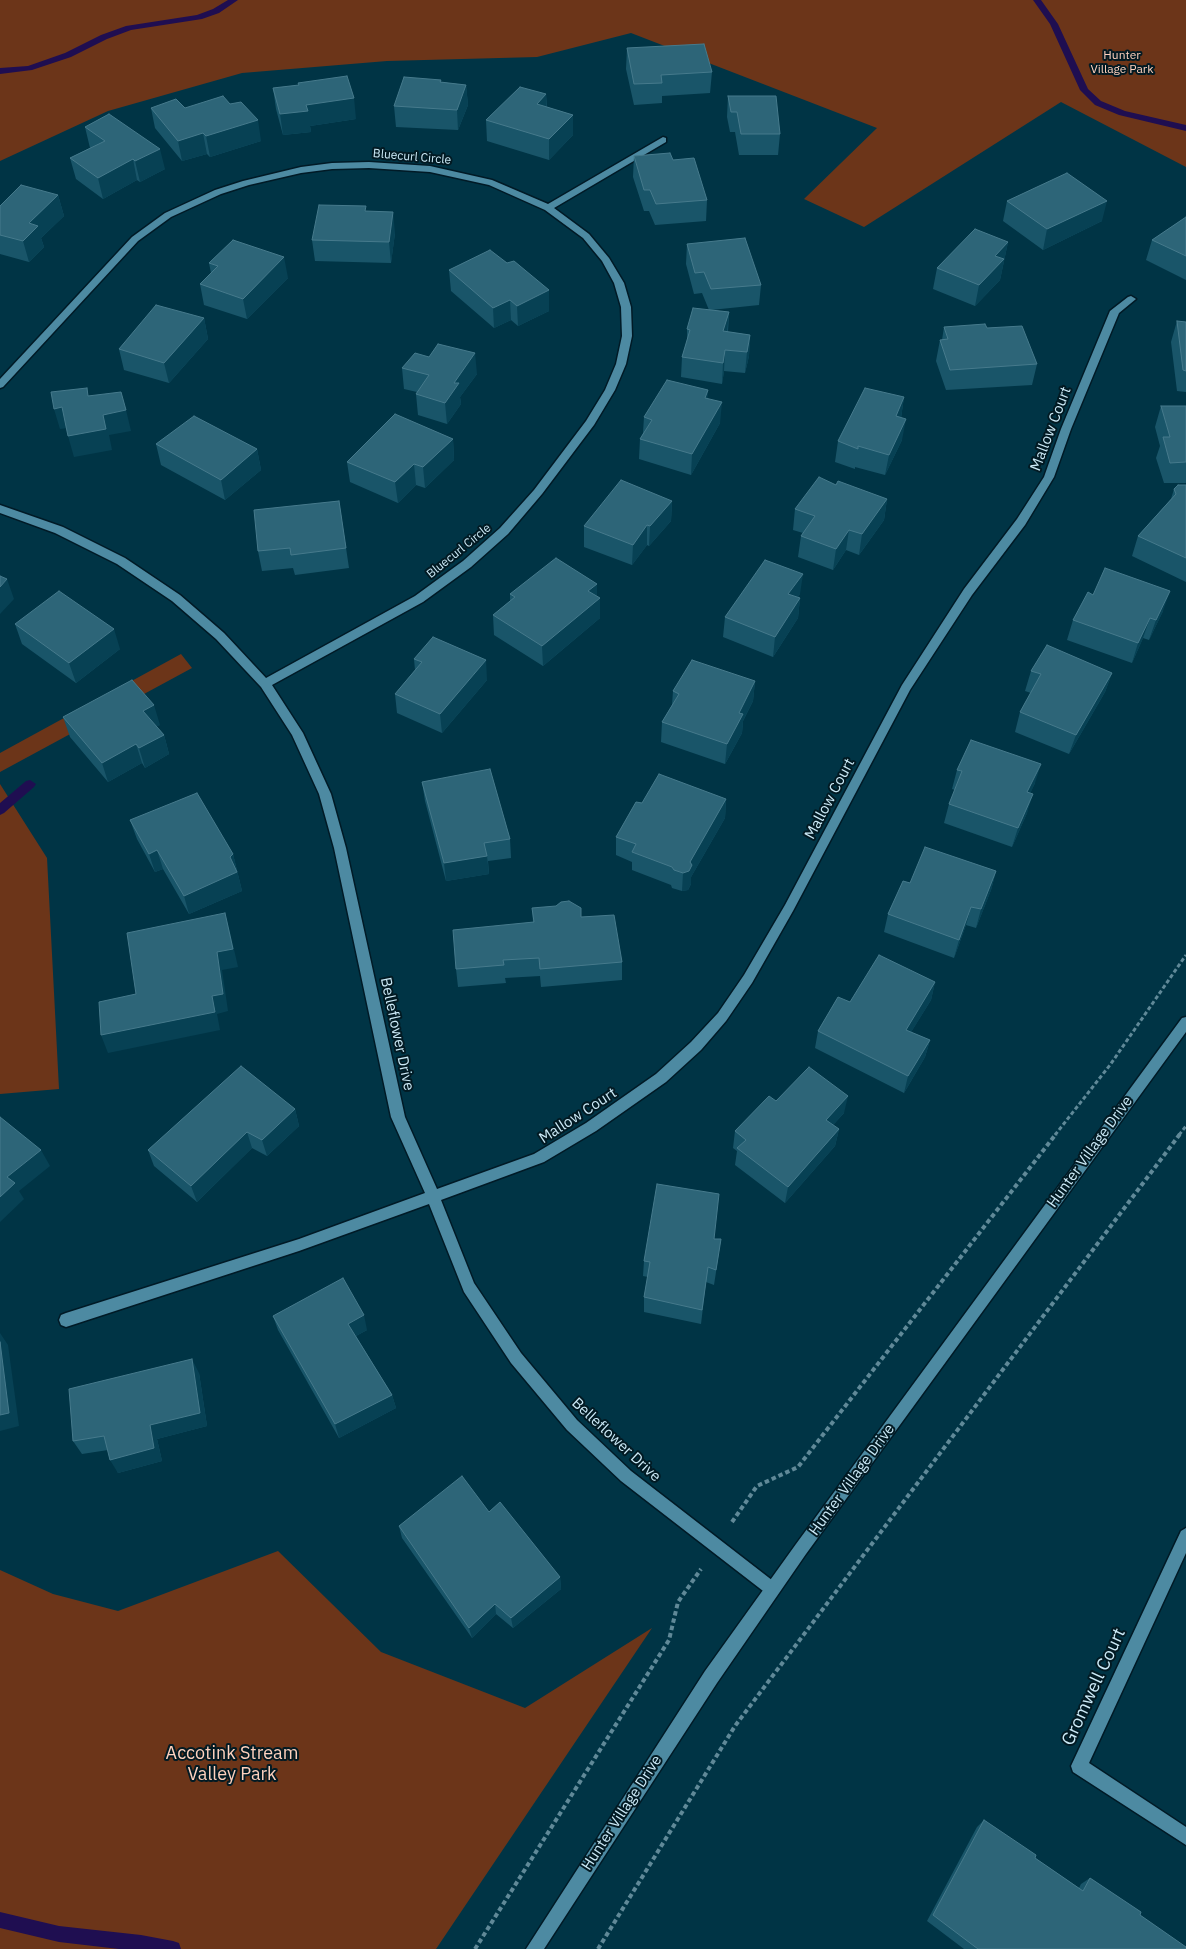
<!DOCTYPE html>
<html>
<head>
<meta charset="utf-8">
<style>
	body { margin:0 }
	canvas { display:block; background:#003445 }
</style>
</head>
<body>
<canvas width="1186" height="1949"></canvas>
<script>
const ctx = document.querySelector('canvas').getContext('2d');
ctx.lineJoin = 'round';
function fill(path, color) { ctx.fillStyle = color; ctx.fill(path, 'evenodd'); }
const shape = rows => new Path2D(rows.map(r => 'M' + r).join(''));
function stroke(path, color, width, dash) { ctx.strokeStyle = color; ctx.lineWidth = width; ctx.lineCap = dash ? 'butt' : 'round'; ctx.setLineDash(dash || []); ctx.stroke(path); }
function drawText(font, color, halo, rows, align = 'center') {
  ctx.font = font + ' "IBM Plex Sans",sans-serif'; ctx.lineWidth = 4; ctx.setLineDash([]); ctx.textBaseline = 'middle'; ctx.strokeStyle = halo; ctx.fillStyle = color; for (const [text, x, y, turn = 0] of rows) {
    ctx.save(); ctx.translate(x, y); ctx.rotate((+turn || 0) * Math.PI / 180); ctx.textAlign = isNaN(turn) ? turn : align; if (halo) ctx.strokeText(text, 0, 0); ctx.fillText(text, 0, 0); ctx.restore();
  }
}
const green = shape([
	[0,0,1186,0,1186,167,1061,102,864,227,804,199,877,128,631,33,537,57,387,61,242,73,108,111,0,161],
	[181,654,192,668,0,772,0,753],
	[0,784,47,858,59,1089,0,1094],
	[278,1551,381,1652,525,1708,652,1628,436,1949,0,1949,0,1570,53,1594,118,1611]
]);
const stream = shape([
	[228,0,238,0,219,13,202,19,131,30,107,39,71,57,32,70,0,74,0,68,28,66,65,53,101,35,126,26,197,15,213,9,228,0],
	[1033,0,1041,0,1058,24,1088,89,1101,101,1125,111,1186,125,1186,131,1119,115,1095,105,1080,90,1050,24,1033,0],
	[30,780,36,784,34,787,4,813,0,815,0,803,26,781,30,780],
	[0,1912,59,1926,141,1935,173,1941,179,1943,181,1949,119,1949,59,1942,0,1928,0,1912]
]);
const pathFar1 = shape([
	[1055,1135,1110,1065,1186,955],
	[1179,1135,1186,1126]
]);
const path = shape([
	[732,1522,757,1486,798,1467,1056,1134],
	[475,1949,669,1640,678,1602,701,1569],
	[598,1949,735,1726,1180,1134]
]);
const street = shape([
	[663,137,666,138,666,142,554,208,589,234,609,258,624,283,631,307,632,336,626,364,615,390,594,425,542,494,508,534,471,567,423,602,272,685,303,733,331,794,346,848,405,1117,437,1189,534,1154,586,1123,656,1074,691,1042,718,1013,744,975,785,905,902,685,964,589,1017,519,1044,477,1061,429,1110,311,1128,297,1131,296,1136,299,1119,313,1071,429,1054,477,1025,525,972,595,910,690,793,911,752,983,726,1021,701,1050,666,1082,596,1131,544,1162,441,1200,474,1283,521,1353,577,1420,631,1471,777,1584,780,1589,777,1594,772,1597,767,1594,621,1481,567,1430,511,1363,464,1292,429,1204,299,1251,66,1327,61,1325,59,1320,61,1315,66,1313,299,1239,425,1193,391,1117,334,848,319,794,292,735,261,687,216,639,172,601,117,564,55,533,0,513,0,505,63,527,125,558,180,595,224,633,266,678,415,596,463,561,500,528,534,490,586,421,605,390,616,364,622,336,621,307,614,283,602,261,583,238,545,210,489,185,430,172,369,168,332,169,301,173,249,185,221,194,171,217,138,241,3,387,0,388,0,379,132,237,165,213,215,190,243,181,301,167,332,163,369,162,430,166,492,180,548,204,663,137],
	[1186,1528,1186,1553,1089,1763,1186,1827,1186,1845,1073,1772,1071,1766,1181,1531,1186,1528]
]);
const secondary = shape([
	[1186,1017,1186,1032,806,1554,717,1683,544,1949,526,1949,705,1671,796,1544,1182,1018,1186,1017]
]);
const wall = shape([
	[627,48,712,72,710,93,662,96,662,103,634,105,626,69],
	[441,80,441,82,466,85,468,105,458,130,396,127,394,106],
	[273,88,356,119,310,126,311,132,283,135,276,109],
	[546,94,547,107,573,115,573,135,549,160,487,141,486,120],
	[728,96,780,134,778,155,739,155,735,132,730,132,727,117],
	[151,108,185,108,261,141,210,157,207,154,182,161,155,128],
	[85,127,165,169,140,182,137,180,103,199,76,179,70,158,90,148],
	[634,156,673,160,707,200,706,221,655,225,649,211,644,211,633,177],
	[58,195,64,216,41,238,44,247,29,262,0,254,0,206],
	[1007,201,1102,221,1043,250,1003,221],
	[366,211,395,233,391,263,315,261,312,240],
	[1186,217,1186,280,1146,260,1152,240],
	[1008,242,1000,280,975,306,933,289,937,268],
	[687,244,761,285,759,305,711,310,729,312,728,332,750,335,749,356,745,373,724,371,722,384,681,377,682,357,687,341,687,329,709,310,702,293,694,294,686,264],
	[209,263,288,278,247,319,204,305,200,284,211,273],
	[449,270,549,311,518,326,511,320,494,328,451,291],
	[204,318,208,339,169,383,124,370,119,349],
	[1177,321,1186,322,1186,392,1177,391,1171,342],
	[944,327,1037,364,1032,385,946,390,936,361,940,340,942,340],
	[402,368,477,374,460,397,461,404,447,424,418,415,416,394,417,392,404,389],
	[904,397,901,418,902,440,885,475,855,467,855,469,835,462,838,441],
	[708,398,720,423,691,475,639,459,640,439,643,433,644,417],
	[1161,406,1186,406,1186,483,1164,483,1156,458,1160,446,1155,427],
	[453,439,454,460,425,488,416,485,398,503,350,482,347,462],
	[156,444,257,449,261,470,225,500,161,465],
	[836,485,887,499,884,520,859,555,846,550,833,570,798,557,801,536,803,533,793,530,795,509],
	[1186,485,1186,582,1132,556,1138,536,1171,499,1174,489],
	[339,501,349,568,295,575,293,568,262,571,258,551],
	[672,501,671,521,649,546,647,545,632,565,584,547,584,526],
	[597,584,597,596,600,618,543,666,494,635,493,615,510,601,510,594],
	[800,594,798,597,800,598,798,618,773,657,723,637,725,617],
	[1093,595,1163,611,1149,640,1143,638,1132,663,1067,640,1073,620],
	[15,624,120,649,76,683,22,644],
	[414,659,487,680,442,733,397,713,395,694,415,670],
	[1031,671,1112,673,1105,692,1069,754,1015,732,1020,712,1031,693,1025,691],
	[755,681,753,701,743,721,742,733,725,764,661,742,662,722,672,705,673,691],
	[63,717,160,725,156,726,164,735,169,754,145,768,142,763,108,782,70,737],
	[957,770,1035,783,1030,793,1027,813,1012,847,944,823,949,804,955,790,952,789],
	[422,782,510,839,511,858,488,861,489,874,446,881,425,801],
	[726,799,725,818,691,877,691,884,688,890,682,891,672,888,671,885,632,870,632,862,616,855,616,837,642,803],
	[130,820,233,854,242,891,189,914,163,869,155,872,137,839],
	[996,871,991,890,976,928,966,925,954,958,884,932,888,914,910,883],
	[532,908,581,917,622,962,622,980,541,987,540,976,505,978,506,983,458,987,456,969,533,922],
	[935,982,931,1000,911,1032,930,1040,925,1057,904,1093,815,1048,818,1031,850,1002],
	[776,1101,844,1113,833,1125,839,1129,835,1146,785,1203,735,1165,737,1151,733,1148,735,1131],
	[295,1109,299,1126,267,1156,252,1148,197,1202,154,1166,148,1150],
	[714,1239,721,1239,714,1285,706,1282,701,1324,644,1312,644,1297,648,1277,643,1276,644,1261],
	[273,1316,367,1330,356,1336,392,1395,396,1408,339,1438,278,1330],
	[199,1373,207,1426,157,1439,162,1461,118,1473,108,1450,82,1454,73,1441],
	[489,1512,560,1577,561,1589,513,1628,496,1614,472,1638,402,1538,399,1526],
	[984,1820,1035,1858,1079,1888,1081,1884,1090,1878,1186,1949,964,1949,927,1921,977,1827]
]);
const shadedWall = shape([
	[466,85,468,105,458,130,457,110],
	[546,94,547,115,537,104],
	[354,98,356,119,310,126,311,132,283,135,280,114,306,105],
	[573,115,573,135,549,160,549,139],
	[258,120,261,141,210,157,206,136],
	[203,133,207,154,182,161,178,141],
	[160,149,165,169,140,182,135,161],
	[133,159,137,180,103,199,98,178],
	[58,195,64,216,41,238,44,247,29,262,23,241,29,223],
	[1107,201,1102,221,1043,250,1047,229],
	[393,212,395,233,391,263,389,242],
	[1008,242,1000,280,975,306,979,285,995,256],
	[284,257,288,278,247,319,243,299],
	[549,290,549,311,518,326,517,306],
	[510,300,511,320,494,328,493,308],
	[729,312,727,333,723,331],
	[204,318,208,339,169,383,164,363],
	[750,335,749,356,745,373,747,352],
	[725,350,724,371,722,384,723,363],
	[475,353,477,374,460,397,461,404,447,424,445,403,454,383],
	[708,390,707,411,705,398],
	[904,397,901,418,896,416],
	[722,402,720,423,691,475,692,454],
	[62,407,68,428,60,429,54,409],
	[126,410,131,431,109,435,112,450,74,457,68,436,103,415],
	[906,419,902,440,885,475,889,455],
	[453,439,454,460,425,488,423,467],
	[257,449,261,470,225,500,221,480],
	[414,464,416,485,398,503,395,482],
	[887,499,884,520,859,555,862,534],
	[672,501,671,521,649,546,650,526],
	[647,525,647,545,632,565,633,545],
	[849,530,846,550,833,570,836,549],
	[803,574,800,594,786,614,788,594],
	[7,579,14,599,0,614,0,587],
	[597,584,597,601,600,598,600,618,543,666,542,646,588,591],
	[1170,591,1163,611,1149,640,1156,620],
	[800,598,798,618,773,657,775,637],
	[1150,618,1143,638,1132,663,1138,643],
	[114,629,120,649,76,683,69,663],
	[486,660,487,680,442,733,440,714],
	[1112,673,1105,692,1069,754,1076,735],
	[755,681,753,701,743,721,742,733,725,764,727,744,739,713],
	[154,705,160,725,149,730,143,711],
	[164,735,169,754,145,768,139,748],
	[136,744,142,763,108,782,102,763],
	[1041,764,1035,783,1022,812,1027,792],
	[1033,794,1027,813,1012,847,1018,828],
	[726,799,725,818,691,877,691,884,688,890,682,891,683,873,690,862],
	[157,850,163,869,155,872,149,854],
	[233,854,242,891,189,914,184,896],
	[487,856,489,874,446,881,444,863],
	[996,871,991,890,976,928,981,909],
	[971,907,966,925,954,958,959,940],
	[225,913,230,932,238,967,222,970,228,1011,217,1014,220,1030,108,1053,101,1035,212,996,217,952],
	[935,982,931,1000,902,1047,906,1030],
	[930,1040,925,1057,904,1093,908,1076],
	[848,1096,844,1113,823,1136,826,1120],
	[295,1109,299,1126,267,1156,262,1140],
	[839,1129,835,1146,785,1203,788,1187],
	[247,1132,252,1148,197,1202,191,1186],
	[41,1150,50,1166,19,1191,24,1199,0,1222,0,1197,7,1177],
	[364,1315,367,1330,352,1338,348,1324],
	[0,1333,8,1345,19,1426,0,1431],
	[192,1359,199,1373,207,1426,157,1439,162,1461,118,1473,110,1460,150,1425],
	[392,1395,396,1408,339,1438,335,1424],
	[560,1577,561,1589,513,1628,511,1618],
	[495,1604,496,1614,472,1638,469,1628]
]);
const building = shape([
	[704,44,712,72,661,75,662,83,634,84,627,48,704,44],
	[347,76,354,98,306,105,308,111,280,114,273,88,299,85,298,83,347,76],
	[404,77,441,80,440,82,466,85,457,110,394,106,404,77],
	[520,87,546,94,537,104,573,115,549,139,486,120,520,87],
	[223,96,230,104,241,102,258,120,206,136,203,133,178,141,151,108,176,99,185,108,223,96],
	[728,96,776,96,780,134,741,134,737,112,731,112,728,96],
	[109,114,160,149,135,161,133,159,98,178,70,158,105,141,85,127,109,114],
	[670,153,673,160,694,158,707,200,656,204,650,190,644,190,634,156,670,153],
	[1067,173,1107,201,1047,229,1007,201,1067,173],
	[21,185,58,195,29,223,38,226,23,241,0,235,0,206,21,185],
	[319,205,366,206,365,211,393,212,389,242,312,240,319,205],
	[1186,217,1186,256,1152,240,1186,217],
	[975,229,1008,242,995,256,1004,259,979,285,937,268,975,229],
	[745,238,761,285,711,289,704,272,695,273,687,244,745,238],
	[233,240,284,257,243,299,200,284,218,266,209,263,233,240],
	[490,250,507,263,514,261,549,290,517,306,510,300,493,308,449,270,490,250],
	[156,305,204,318,164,363,119,349,156,305],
	[693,308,729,312,723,331,750,335,747,352,725,350,723,363,682,357,690,330,687,329,693,308],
	[1177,321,1186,322,1186,371,1183,370,1177,321],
	[985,324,987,328,1022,326,1037,364,950,370,940,340,948,339,944,327,985,324],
	[438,344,475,353,454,383,459,383,445,403,416,394,429,375,402,368,415,353,429,357,438,344],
	[667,380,708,390,705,398,722,402,692,454,640,439,652,420,644,417,667,380],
	[87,388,88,396,121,392,126,410,103,415,106,429,68,436,62,407,54,409,51,392,87,388],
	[865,388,904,397,896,416,906,419,889,455,858,446,858,449,838,441,865,388],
	[1161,406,1186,406,1186,462,1170,463,1163,437,1170,437,1161,406],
	[395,414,453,439,423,467,414,464,395,482,347,462,395,414],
	[194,416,257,449,221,480,156,444,194,416],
	[819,477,836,485,838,481,887,499,862,534,849,530,836,549,801,536,815,516,795,509,819,477],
	[621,480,672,501,650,526,647,525,633,545,584,526,621,480],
	[1178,485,1186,485,1186,558,1138,536,1176,494,1174,489,1178,485],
	[339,501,346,548,291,555,290,548,258,551,254,510,339,501],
	[556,558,597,584,588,591,600,598,542,646,493,615,515,597,510,594,556,558],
	[765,560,803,574,788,594,800,598,775,637,725,617,765,560],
	[1105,568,1170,591,1156,620,1150,618,1138,643,1073,620,1088,592,1093,595,1105,568],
	[0,576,7,579,0,587,0,576],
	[59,591,114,629,69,663,15,624,59,591],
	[433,637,486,660,440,714,395,694,422,662,414,659,433,637],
	[1047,645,1112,673,1076,735,1020,712,1041,674,1031,671,1047,645],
	[692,660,755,681,739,713,743,714,727,744,662,722,679,694,673,691,692,660],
	[132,680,154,705,143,711,164,735,139,748,136,744,102,763,63,717,132,680],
	[971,740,1041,764,1027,792,1033,794,1018,828,949,804,962,771,957,770,971,740],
	[490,769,510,839,484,843,487,856,444,863,422,782,490,769],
	[659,774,726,799,690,862,692,865,689,871,683,873,674,870,672,867,632,852,636,844,616,837,636,802,642,803,659,774],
	[197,793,233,854,230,857,237,872,184,896,157,850,149,854,130,820,197,793],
	[925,847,996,871,981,909,971,907,959,940,888,914,903,881,910,883,925,847],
	[569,901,581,908,581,917,614,915,622,962,540,969,539,958,503,960,504,965,456,969,453,930,534,922,532,908,556,906,561,902,569,901],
	[225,913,233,949,217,952,223,994,212,996,215,1012,101,1035,99,1002,136,994,127,933,225,913],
	[879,955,935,982,906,1030,930,1040,908,1076,818,1031,838,997,850,1002,879,955],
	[241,1066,295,1109,262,1140,247,1132,191,1186,148,1150,241,1066],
	[809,1067,848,1096,826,1120,839,1129,788,1187,737,1148,746,1140,735,1131,769,1096,776,1101,809,1067],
	[0,1117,41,1150,7,1177,15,1183,0,1197,0,1117],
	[657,1184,719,1194,714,1239,721,1239,716,1270,708,1267,702,1310,644,1297,650,1262,644,1261,657,1184],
	[343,1278,364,1315,348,1324,392,1395,335,1424,273,1316,343,1278],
	[0,1342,9,1413,0,1415,0,1342],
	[192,1359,200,1413,150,1425,154,1448,110,1460,104,1436,73,1441,69,1389,192,1359],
	[462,1476,489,1512,500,1502,560,1577,511,1618,495,1604,469,1628,399,1526,462,1476],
	[984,1820,1036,1855,1035,1858,1083,1891,1090,1878,1141,1912,1140,1915,1186,1947,1186,1949,978,1949,933,1915,984,1820]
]);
const farParknames = [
	["Hunter",1122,56],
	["Village Park",1122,70]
];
const farStreetnames = [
	["Bluecurl Circle",412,157,5],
	["Bluecurl Circle",459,551,-39]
];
const streetNames = [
	["Mallow Court",1051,429,-69],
	["Mallow Court",830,799,-62],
	["Belleflower Drive",397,1034,78],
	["Mallow Court",578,1116,-33],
	["Hunter Village Drive",1090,1152,-54],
	["Belleflower Drive",616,1440,43],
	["Hunter Village Drive",852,1480,-54],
	["Hunter Village Drive",622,1813,-57]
];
const nearStreetnames = [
	["Gromwell Court",1094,1687,-65]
];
const nearParknames = [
	["Accotink Stream",232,1754],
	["Valley Park",232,1775]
];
fill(green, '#6c3519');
fill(stream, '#1f0e51');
stroke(street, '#001a26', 3);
stroke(secondary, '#001a26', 3);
stroke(pathFar1, '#608998', 3, [4, 2.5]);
stroke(path, '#608998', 4, [4.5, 3]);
fill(street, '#4d8aa2');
fill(secondary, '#4d8aa2');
fill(wall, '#195569');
fill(shadedWall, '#074154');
fill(building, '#2d6578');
stroke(building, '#467a8c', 1);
drawText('12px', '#ffd2be', '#021a23', farParknames);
drawText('12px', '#cceaf7', '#021a23', farStreetnames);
drawText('15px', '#cceaf7', '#021a23', streetNames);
drawText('18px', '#cceaf7', '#021a23', nearStreetnames);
drawText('18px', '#ffd2be', '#021a23', nearParknames);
</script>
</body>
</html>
